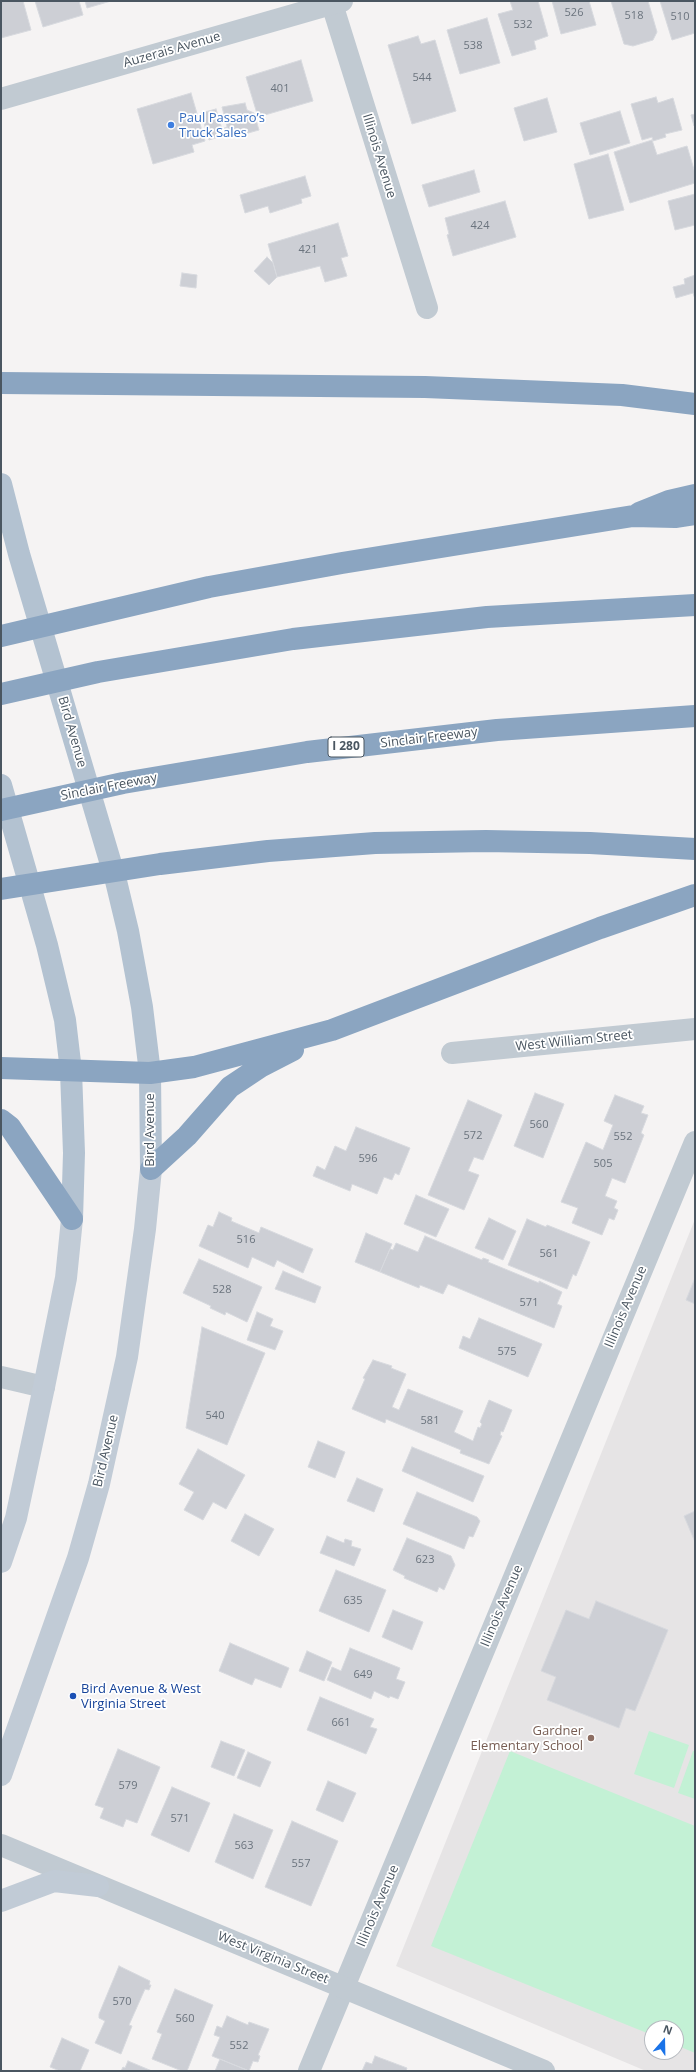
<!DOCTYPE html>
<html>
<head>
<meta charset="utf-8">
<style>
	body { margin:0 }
	#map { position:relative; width:696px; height:2072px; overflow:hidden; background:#f5f3f3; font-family:"Open Sans",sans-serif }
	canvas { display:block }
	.frame { position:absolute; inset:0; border:2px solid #4a5661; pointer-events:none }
	.north { position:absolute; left:644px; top:2020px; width:40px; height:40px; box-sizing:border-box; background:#fff; border:1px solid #b7bbc0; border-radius:50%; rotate:20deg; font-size:11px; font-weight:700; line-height:16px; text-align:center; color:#4a5661 }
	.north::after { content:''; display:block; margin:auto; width:14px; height:18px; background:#1a73e8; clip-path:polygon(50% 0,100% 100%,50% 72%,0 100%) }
</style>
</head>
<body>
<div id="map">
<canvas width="696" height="2072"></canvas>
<div class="frame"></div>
<div class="north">N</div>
</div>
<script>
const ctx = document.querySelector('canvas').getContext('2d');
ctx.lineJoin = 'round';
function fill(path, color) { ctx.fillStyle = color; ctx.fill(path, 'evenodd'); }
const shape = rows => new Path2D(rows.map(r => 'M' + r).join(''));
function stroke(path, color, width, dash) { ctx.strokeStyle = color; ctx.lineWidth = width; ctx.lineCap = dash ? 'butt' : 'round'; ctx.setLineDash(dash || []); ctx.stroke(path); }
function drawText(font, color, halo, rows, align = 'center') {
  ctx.font = font + ' "Open Sans",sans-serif'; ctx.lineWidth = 3.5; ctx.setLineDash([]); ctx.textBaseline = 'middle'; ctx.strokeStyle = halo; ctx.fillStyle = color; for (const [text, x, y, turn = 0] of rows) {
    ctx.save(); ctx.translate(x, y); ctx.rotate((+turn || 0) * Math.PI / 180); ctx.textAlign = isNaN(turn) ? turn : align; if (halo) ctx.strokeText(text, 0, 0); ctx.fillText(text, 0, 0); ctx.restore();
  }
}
const education = shape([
	[695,1219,695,2071,646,2071,396,1966],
	[652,2028,676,2028,676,2052,652,2052]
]);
const green = shape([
	[649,1731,689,1745,674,1788,634,1774],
	[510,1751,695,1826,695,2053,676,2045,676,2028,652,2028,652,2035,431,1946],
	[693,1751,695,1751,695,1799,678,1793]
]);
const building = shape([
	[1,1,23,1,31,30,1,38,1,1],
	[35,1,79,1,83,15,43,27,35,1],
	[85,1,111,1,87,8,85,1],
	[510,1,538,1,548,36,534,41,536,49,512,56,498,14,513,10,510,1],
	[552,1,589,1,596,25,561,34,552,1],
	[611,1,648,1,657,32,653,40,633,46,624,44,611,1],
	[660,1,695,1,695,33,672,40,660,1],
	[487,18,500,63,460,74,447,30,487,18],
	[418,36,421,44,435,40,456,111,412,124,388,45,418,36],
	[301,60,313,101,258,117,246,77,301,60],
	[191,93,205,141,192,145,194,152,153,164,137,109,191,93],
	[656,97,658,103,673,98,682,130,665,134,666,137,653,141,652,137,642,140,631,104,656,97],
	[547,98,557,132,524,141,514,108,547,98],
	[245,103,247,110,254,113,259,130,230,138,222,107,245,103],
	[216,109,222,129,227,127,228,134,209,140,201,113,216,109],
	[620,111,630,143,590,155,580,123,620,111],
	[695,114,695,126,694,126,691,115,695,114],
	[652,140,657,155,687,146,695,173,695,183,630,203,614,152,652,140],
	[608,154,624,210,589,219,574,164,608,154],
	[474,170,480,192,429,207,422,185,474,170],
	[305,176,311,196,301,199,302,203,270,213,268,206,245,213,240,195,305,176],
	[695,194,695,225,675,230,668,201,695,194],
	[505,201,516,237,453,256,447,235,449,234,445,218,505,201],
	[338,223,348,256,341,258,347,276,325,282,320,266,277,277,268,244,338,223],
	[267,257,273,263,277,277,269,285,254,271,267,257],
	[182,273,197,275,196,288,180,286,182,273],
	[695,275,695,299,693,293,676,298,673,287,685,284,684,279,695,275],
	[535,1093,564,1104,543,1158,514,1146,535,1093],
	[615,1095,644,1106,641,1113,648,1115,641,1133,644,1135,625,1183,612,1178,605,1196,617,1201,614,1208,618,1210,614,1220,609,1218,602,1235,572,1223,578,1208,561,1202,586,1142,603,1150,613,1125,604,1121,615,1095],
	[468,1100,502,1115,483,1160,474,1157,468,1171,479,1175,464,1210,428,1195,468,1100],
	[356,1127,410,1148,399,1175,395,1173,392,1180,384,1177,377,1194,352,1184,350,1191,313,1176,317,1166,325,1170,335,1146,346,1151,356,1127],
	[416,1195,449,1209,436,1237,404,1224,416,1195],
	[219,1212,232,1218,231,1221,259,1233,261,1227,313,1249,303,1273,277,1260,274,1267,252,1257,248,1268,199,1246,208,1225,213,1227,219,1212],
	[489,1218,516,1231,503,1260,475,1248,489,1218],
	[527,1219,546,1227,547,1225,590,1242,576,1276,573,1274,567,1289,508,1265,527,1219],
	[366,1233,392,1244,380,1272,355,1262,366,1233],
	[425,1236,482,1260,483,1258,489,1260,488,1262,539,1283,539,1281,562,1292,557,1304,562,1306,554,1328,448,1284,443,1294,420,1285,419,1288,380,1272,390,1249,393,1250,396,1243,418,1252,425,1236],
	[199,1259,262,1287,247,1322,226,1312,225,1315,210,1308,211,1306,183,1293,199,1259],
	[283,1271,321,1287,315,1303,275,1289,283,1271],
	[695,1278,695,1304,686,1300,695,1278],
	[257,1312,273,1319,270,1326,283,1331,275,1350,247,1340,257,1312],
	[479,1318,542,1344,528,1377,459,1348,463,1336,470,1339,479,1318],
	[202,1327,265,1353,227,1445,186,1428,202,1327],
	[373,1360,392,1366,391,1368,406,1374,392,1407,399,1410,408,1389,463,1411,454,1432,473,1441,478,1427,480,1428,482,1424,480,1422,489,1400,512,1410,503,1432,501,1431,500,1435,502,1436,489,1464,460,1453,461,1450,386,1419,385,1423,352,1409,365,1379,363,1378,373,1360],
	[318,1441,345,1452,335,1478,308,1467,318,1441],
	[412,1447,484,1476,473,1502,402,1471,412,1447],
	[198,1449,245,1475,226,1509,213,1502,203,1520,184,1510,194,1492,179,1484,198,1449],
	[357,1478,383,1489,374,1512,347,1501,357,1478],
	[417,1492,477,1517,480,1521,473,1537,469,1536,464,1549,403,1524,417,1492],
	[695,1511,695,1542,684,1516,695,1511],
	[245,1514,274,1529,259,1556,231,1541,245,1514],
	[327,1536,344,1543,345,1539,352,1541,351,1546,361,1549,354,1566,320,1553,327,1536],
	[407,1538,451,1556,455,1565,444,1590,439,1587,437,1592,404,1578,405,1576,393,1570,407,1538],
	[336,1570,386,1590,369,1632,319,1611,336,1570],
	[596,1601,668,1630,635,1711,626,1708,619,1728,547,1700,556,1677,541,1671,566,1610,589,1619,596,1601],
	[393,1610,423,1622,412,1650,382,1637,393,1610],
	[230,1643,289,1668,281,1688,255,1678,252,1685,219,1671,230,1643],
	[350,1648,400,1668,396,1679,405,1682,398,1699,390,1696,389,1698,374,1691,371,1699,327,1680,332,1667,341,1671,350,1648],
	[307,1651,332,1662,324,1681,299,1671,307,1651],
	[320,1697,374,1719,370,1727,377,1729,366,1754,307,1730,320,1697],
	[221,1741,245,1750,234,1776,211,1767,221,1741],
	[118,1749,160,1767,137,1823,126,1819,123,1827,100,1818,104,1808,95,1805,118,1749],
	[248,1752,271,1762,260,1787,237,1778,248,1752],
	[328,1781,356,1793,343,1822,316,1810,328,1781],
	[172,1787,210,1803,189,1852,151,1835,172,1787],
	[234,1814,273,1830,253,1879,215,1862,234,1814],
	[292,1821,338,1841,311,1906,265,1887,292,1821],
	[119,1966,150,1981,149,1985,151,1985,149,1990,145,1989,129,2025,132,2026,121,2054,95,2043,105,2021,99,2018,99,2014,119,1966],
	[175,1989,213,2005,187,2071,182,2071,152,2059,162,2034,157,2032,175,1989],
	[227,2016,248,2025,249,2022,269,2029,258,2055,260,2056,258,2062,253,2061,249,2071,212,2056,220,2037,214,2035,217,2026,222,2028,227,2016],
	[62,2038,89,2050,80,2071,60,2071,50,2067,62,2038],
	[375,2056,407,2068,406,2071,362,2071,366,2062,372,2064,375,2056],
	[220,2059,247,2070,247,2071,215,2071,220,2059],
	[128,2061,152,2071,121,2071,123,2067,125,2068,128,2061]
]);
const minor = shape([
	[332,4,427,308],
	[452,1053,695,1029],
	[1,1377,44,1387],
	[309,2071,695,1142]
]);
const tertiary = shape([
	[1,99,342,1],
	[1,1845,544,2071]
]);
const secondary = shape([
	[1,1562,16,1518,44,1387,66,1278,72,1219],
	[1,1775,78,1558,99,1484,127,1357,145,1229,151,1169],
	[1,1901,54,1881,98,1886]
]);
const primary = shape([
	[1,484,19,554,116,881,128,931,142,1007,150,1073,151,1169],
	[1,785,47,945,65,1020,71,1071,74,1153,72,1219]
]);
const motorway = shape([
	[1,383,425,387,622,395,695,404],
	[639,513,669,501,695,495],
	[1,636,209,587,342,563,633,516,675,517,695,514],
	[1,694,98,672,293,639,487,617,695,605],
	[1,810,123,783,307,752,497,730,695,716],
	[1,889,160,864,268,851,375,843,486,841,590,843,695,849],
	[1,1068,150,1073,194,1067,332,1030,600,928,695,895],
	[1,1120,10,1127,72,1219],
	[151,1169,187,1136,230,1087,260,1067,293,1050]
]);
const markers = [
	[171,125,4,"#3f7fe0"],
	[73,1696,4,"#1a4fb4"],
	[591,1738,4,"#8d6e63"]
];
const numberNames = [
	["526",574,13],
	["518",634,16],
	["510",680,17],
	["532",523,25],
	["538",473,46],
	["544",422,78],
	["401",280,89],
	["424",480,226],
	["421",308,250],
	["560",539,1125],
	["572",473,1136],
	["552",623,1137],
	["596",368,1159],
	["505",603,1164],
	["516",246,1240],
	["561",549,1254],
	["528",222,1290],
	["571",529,1303],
	["575",507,1352],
	["540",215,1416],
	["581",430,1421],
	["623",425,1560],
	["635",353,1601],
	["649",363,1675],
	["661",341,1723],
	["579",128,1786],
	["571",180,1819],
	["563",244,1846],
	["557",301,1864],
	["570",122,2002],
	["560",185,2019],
	["552",239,2046]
];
const shields = [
	[346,747,36]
];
const shieldNames = [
	["I 280",346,747]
];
const streetNames = [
	["Auzerais Avenue",172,50,-16],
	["Illinois Avenue",379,156,73],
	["Bird Avenue",72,732,74],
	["Sinclair Freeway",429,738,-7],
	["Sinclair Freeway",109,787,-11],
	["West William Street",574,1041,-6],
	["Bird Avenue",150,1130,-90],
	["Illinois Avenue",626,1307,-67],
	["Bird Avenue",106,1451,-77],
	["Illinois Avenue",502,1606,-67],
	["Illinois Avenue",378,1906,-67],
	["West Virginia Street",273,1958,22]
];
const shopNames = [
	["Paul Passaro’s",179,118],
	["Truck Sales",179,133]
];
const transitNames = [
	["Bird Avenue & West",81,1689],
	["Virginia Street",81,1704]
];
const educationNames = [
	["Gardner",583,1731],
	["Elementary School",583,1746]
];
fill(education, '#e6e4e5');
fill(green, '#c3f1d5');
fill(building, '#cdcfd5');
stroke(building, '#d7d9de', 1);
stroke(minor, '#c1cad2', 22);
stroke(tertiary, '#c1cad2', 22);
stroke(secondary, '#c1cbd6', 22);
stroke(primary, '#b3c2d1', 22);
stroke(motorway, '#8ba5c1', 22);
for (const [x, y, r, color] of markers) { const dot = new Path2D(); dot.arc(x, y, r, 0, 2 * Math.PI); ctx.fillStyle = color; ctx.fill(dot); stroke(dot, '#fff', 1.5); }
drawText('11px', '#6b747e', null, numberNames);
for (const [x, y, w] of shields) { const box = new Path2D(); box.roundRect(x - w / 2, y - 10, w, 20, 3); ctx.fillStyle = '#fff'; ctx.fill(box); stroke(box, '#4a5661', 1); }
drawText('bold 12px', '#4a5661', null, shieldNames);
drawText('13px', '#4a5661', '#fff', streetNames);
drawText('13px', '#366cbe', '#fff', shopNames, 'left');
drawText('13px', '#164399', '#fff', transitNames, 'left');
drawText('13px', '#785e54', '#fff', educationNames, 'right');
</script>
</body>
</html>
